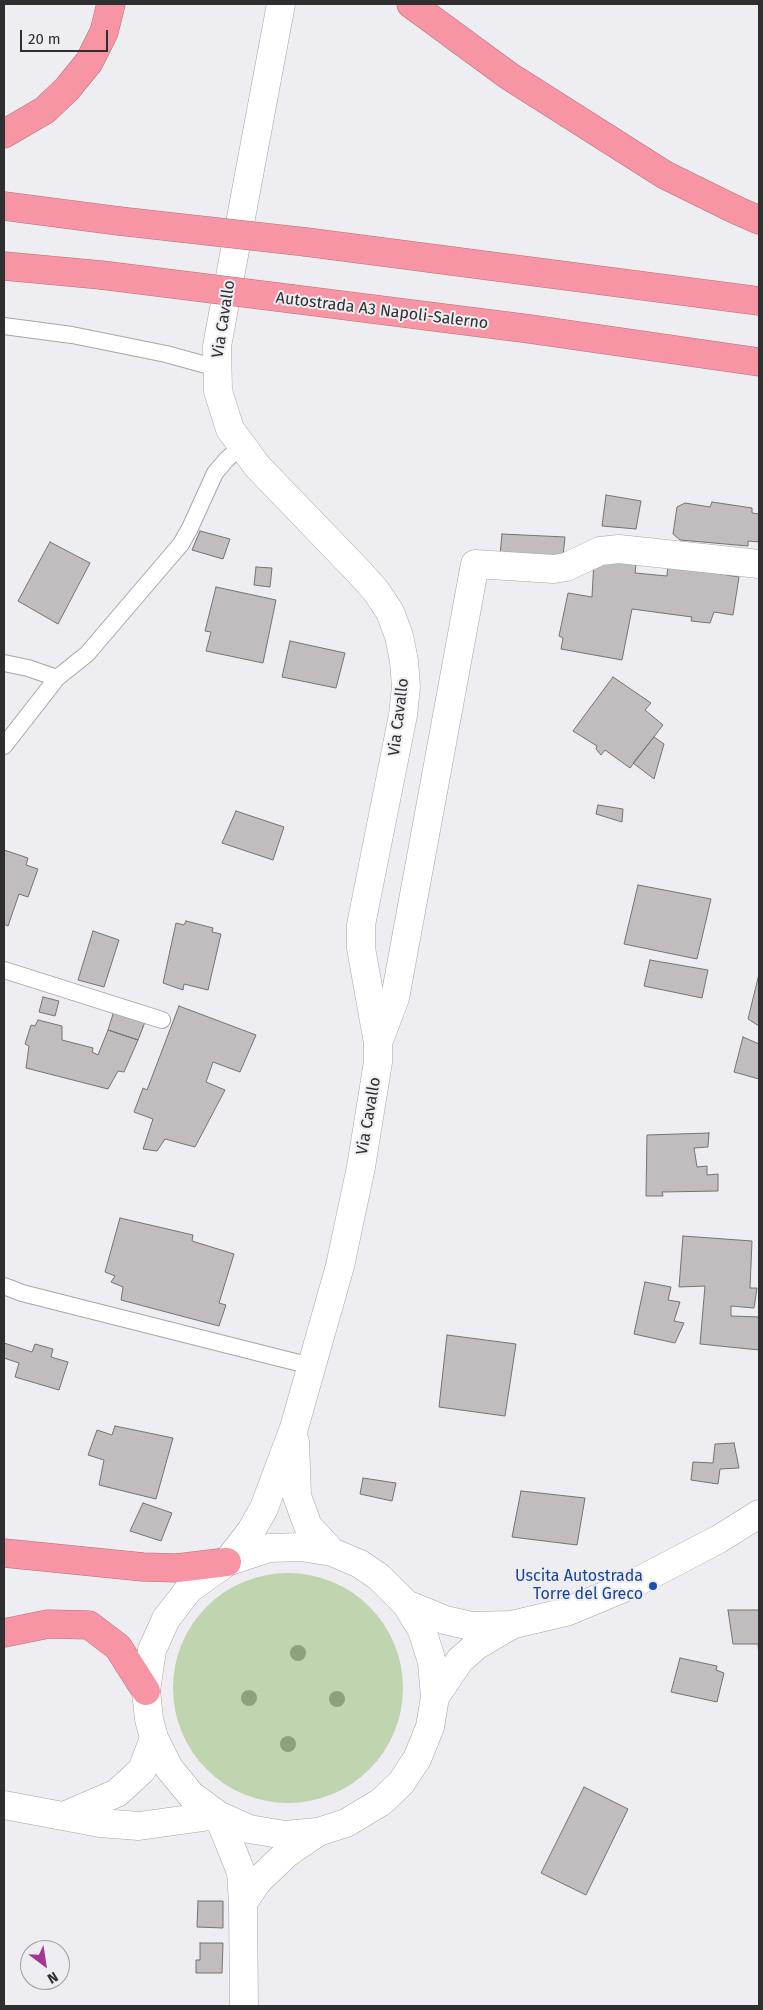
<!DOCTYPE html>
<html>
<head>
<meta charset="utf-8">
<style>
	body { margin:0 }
	#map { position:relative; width:763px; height:2010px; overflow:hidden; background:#ededf2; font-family:"Fira Sans",sans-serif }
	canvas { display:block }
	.frame { position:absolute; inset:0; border:5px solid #2f2f30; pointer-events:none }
	.north { position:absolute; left:20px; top:1940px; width:50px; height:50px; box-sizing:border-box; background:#ededf2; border:1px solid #a1a1a4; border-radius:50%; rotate:149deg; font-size:14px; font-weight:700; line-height:20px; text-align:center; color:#2f2f30 }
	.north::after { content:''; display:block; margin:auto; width:18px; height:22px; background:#a53694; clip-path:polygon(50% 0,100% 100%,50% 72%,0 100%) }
	.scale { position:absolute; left:20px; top:30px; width:88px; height:22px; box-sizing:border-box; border:2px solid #2f2f30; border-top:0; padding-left:6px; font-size:15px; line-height:18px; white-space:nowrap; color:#2f2f30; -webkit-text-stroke:4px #ededf2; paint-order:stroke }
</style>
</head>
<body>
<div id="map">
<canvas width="763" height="2010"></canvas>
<div class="frame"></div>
<div class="north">N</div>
<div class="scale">20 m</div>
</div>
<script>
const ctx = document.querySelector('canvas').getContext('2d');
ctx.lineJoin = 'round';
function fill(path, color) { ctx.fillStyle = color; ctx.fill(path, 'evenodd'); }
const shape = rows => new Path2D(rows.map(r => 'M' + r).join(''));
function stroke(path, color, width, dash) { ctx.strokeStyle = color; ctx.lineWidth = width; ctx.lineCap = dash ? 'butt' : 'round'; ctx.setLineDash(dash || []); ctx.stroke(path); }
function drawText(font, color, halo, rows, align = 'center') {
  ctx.font = font + ' "Fira Sans",sans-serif'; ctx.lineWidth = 4; ctx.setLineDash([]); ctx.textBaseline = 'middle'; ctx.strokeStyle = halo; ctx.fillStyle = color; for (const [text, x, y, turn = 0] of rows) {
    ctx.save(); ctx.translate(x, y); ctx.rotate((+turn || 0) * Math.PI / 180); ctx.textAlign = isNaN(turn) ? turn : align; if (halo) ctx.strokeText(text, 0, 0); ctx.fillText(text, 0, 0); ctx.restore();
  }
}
const green = shape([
	'173 1688a115 115 0 1 1 230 0a115 115 0 1 1-230 0Z'
]);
const building = shape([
	[606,495,641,501,636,529,602,526,606,495],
	[712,502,752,508,752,513,759,514,759,542,748,541,748,546,680,540,673,534,677,507,685,503,710,507,712,502],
	[200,531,230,539,223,559,192,550,200,531],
	[502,534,565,537,563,556,500,555,502,534],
	[50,542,90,563,58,624,18,601,50,542],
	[594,560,636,564,635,573,667,576,668,565,739,577,733,615,714,612,710,623,691,621,692,617,632,609,622,660,561,649,563,638,559,636,568,593,592,597,594,560],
	[256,567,272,568,270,587,254,585,256,567],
	[216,587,276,600,263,663,206,651,211,632,205,631,216,587],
	[290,641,345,653,336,688,282,677,290,641],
	[613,677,651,703,645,710,663,725,630,768,605,750,601,755,596,749,597,746,573,731,613,677],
	[654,737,664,744,654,779,633,763,654,737],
	[598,805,623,809,622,822,596,814,598,805],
	[236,811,284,827,273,860,222,843,236,811],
	[4,850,28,858,26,865,38,869,28,897,19,894,8,926,4,924,4,850],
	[638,885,711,899,697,959,624,944,638,885],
	[186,921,213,928,212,932,221,934,208,990,184,984,183,990,163,983,176,923,184,925,186,921],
	[93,931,119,940,104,987,78,980,93,931],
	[650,960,708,970,702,998,644,986,650,960],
	[759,974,759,1026,748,1019,759,974],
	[43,997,59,1001,55,1016,39,1012,43,997],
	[179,1006,256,1035,240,1072,213,1062,206,1082,225,1090,195,1147,165,1139,157,1151,143,1149,153,1119,134,1112,143,1088,147,1090,179,1006],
	[114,1011,145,1022,138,1040,108,1030,114,1011],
	[38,1020,62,1026,62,1040,93,1048,92,1052,98,1055,108,1030,138,1040,124,1072,118,1071,108,1089,26,1068,29,1046,25,1044,31,1025,35,1026,38,1020],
	[743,1037,759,1044,759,1079,734,1072,743,1037],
	[709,1133,708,1147,694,1148,697,1167,707,1166,707,1175,718,1174,718,1191,662,1192,663,1196,646,1196,647,1135,709,1133],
	[120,1218,193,1235,192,1241,234,1254,219,1303,226,1305,219,1326,121,1300,123,1287,111,1282,115,1276,105,1272,120,1218],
	[683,1236,752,1241,750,1288,757,1288,754,1308,731,1306,731,1316,759,1317,759,1350,700,1344,705,1286,679,1287,683,1236],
	[645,1282,671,1287,668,1300,680,1302,674,1321,684,1323,675,1343,634,1334,645,1282],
	[447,1335,516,1344,505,1416,439,1407,447,1335],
	[4,1343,32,1352,35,1344,53,1349,51,1357,68,1362,59,1390,15,1377,19,1363,4,1358,4,1343],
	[115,1426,173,1438,156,1499,99,1485,104,1460,88,1455,97,1430,112,1435,115,1426],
	[734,1443,739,1468,720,1469,718,1484,691,1480,693,1462,713,1463,715,1444,734,1443],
	[363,1478,396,1483,392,1501,360,1494,363,1478],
	[521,1491,585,1498,577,1545,512,1537,521,1491],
	[143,1503,172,1513,161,1541,130,1531,143,1503],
	[728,1610,759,1610,759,1658,758,1644,733,1644,728,1610],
	[680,1658,717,1666,716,1670,724,1673,717,1702,671,1692,680,1658],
	[584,1787,628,1809,586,1895,541,1873,584,1787],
	[198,1901,223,1901,223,1928,197,1927,198,1901],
	[200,1943,223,1943,222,1973,196,1973,196,1960,200,1960,200,1943]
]);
const lane = shape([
	[4,326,72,335,166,354,217,368],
	[4,663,28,668,57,678],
	[4,746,57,678,87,654,181,544,190,528,215,473,227,459,242,446],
	[4,970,162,1020],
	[4,1286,22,1293,311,1366]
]);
const street = shape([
	[378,1043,395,998,475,564,554,569,566,567,600,551,619,549,759,564],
	[4,1805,100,1823,139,1826,218,1815,241,1872,243,1903,244,2006],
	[66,1815,117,1793,142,1770,154,1738],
	[243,1903,257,1882,286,1854,318,1832]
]);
const secondary = shape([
	[295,1442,297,1496,308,1526,332,1552],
	[227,1562,251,1531,264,1508,294,1428,340,1266,361,1167,378,1062,378,1043,361,948,361,925,403,715,406,687,404,661,399,636,390,612,376,591,361,574,257,466,230,429,218,391,217,346,281,4],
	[406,1604,422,1630,432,1662,435,1697,430,1727,417,1759,401,1783,381,1802,346,1823,318,1832,285,1835,249,1829,218,1815,191,1795,169,1768,154,1738,149,1719,146,1691,152,1650,166,1619,189,1589,227,1562,269,1548,301,1547,332,1552,360,1564,379,1577,406,1604,445,1620,471,1626,511,1625,566,1612,633,1584,719,1539,759,1514],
	[435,1697,460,1660,476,1646,510,1626]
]);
const highway = shape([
	[411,4,509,76,665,175,736,210,759,220],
	[4,134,45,110,67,89,89,62,104,32,111,4],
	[4,206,119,221],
	[306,242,759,301],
	[4,266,101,275],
	[293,299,530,329,759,362],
	[4,1553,143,1567,177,1568,227,1562],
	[4,1633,48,1624,89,1625,118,1647,146,1691]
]);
const highwayBridge = shape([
	[119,221,306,242],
	[101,275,293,299]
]);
const trees = [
	[298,1653],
	[249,1698],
	[337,1699],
	[288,1744]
];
const markers = [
	[653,1586,5,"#1a4fb4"]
];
const streetNames = [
	["Autostrada A3 Napoli-Salerno",382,311,7],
	["Via Cavallo",224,319,-81],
	["Via Cavallo",399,717,-83],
	["Via Cavallo",369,1116,-80]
];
const transitNames = [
	["Uscita Autostrada",643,1577],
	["Torre del Greco",643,1595]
];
fill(green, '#c0d5af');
fill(building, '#c1bcbe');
stroke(building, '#767274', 1);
stroke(lane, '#a6a6aa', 18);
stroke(street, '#a6a6aa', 29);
stroke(secondary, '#a6a6aa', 29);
stroke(highway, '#b2717b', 29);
stroke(lane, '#fff', 16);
stroke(street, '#fff', 28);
stroke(secondary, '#fff', 28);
stroke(highway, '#f895a4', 28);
stroke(highwayBridge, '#b2717b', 29, []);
stroke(highwayBridge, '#f895a4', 28);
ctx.fillStyle = '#8fa17c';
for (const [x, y] of trees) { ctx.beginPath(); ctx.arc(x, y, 8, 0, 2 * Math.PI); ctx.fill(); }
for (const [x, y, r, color] of markers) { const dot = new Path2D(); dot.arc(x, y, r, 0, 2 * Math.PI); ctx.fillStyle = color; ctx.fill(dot); stroke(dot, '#ededf2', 2); }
drawText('16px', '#2f2f30', '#ededf2', streetNames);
drawText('16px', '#164399', '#ededf2', transitNames, 'right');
</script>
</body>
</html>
